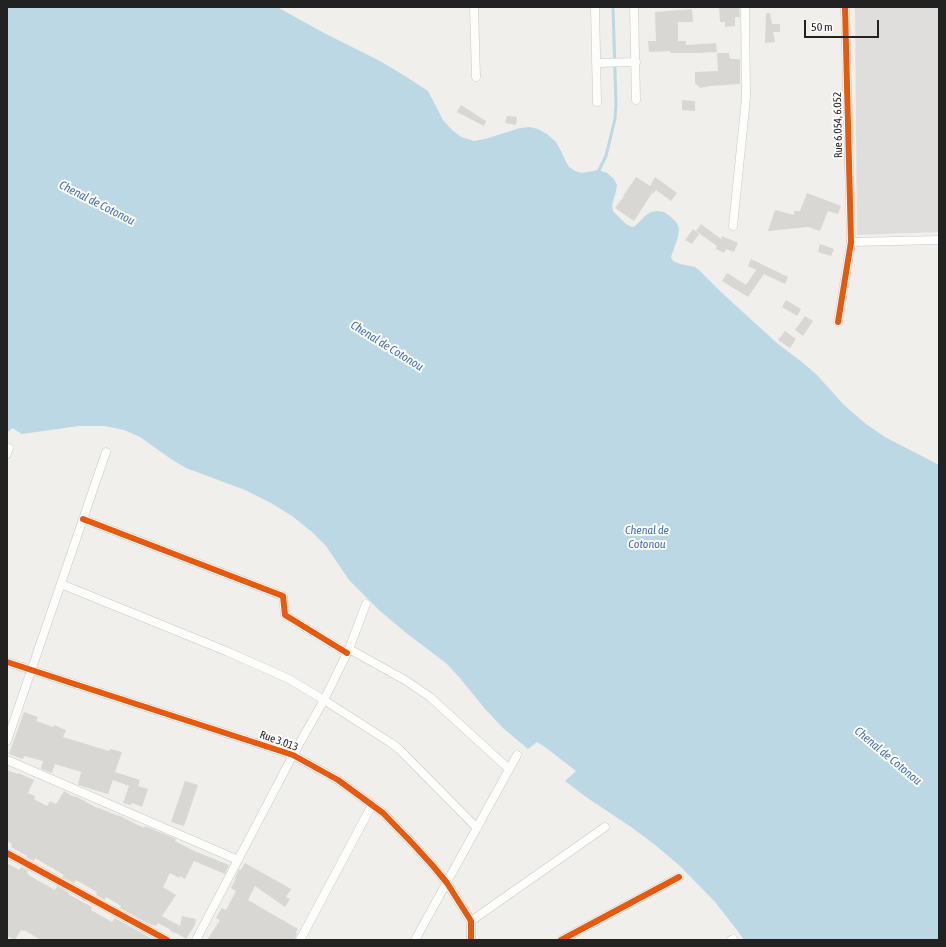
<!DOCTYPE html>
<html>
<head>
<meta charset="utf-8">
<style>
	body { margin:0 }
	#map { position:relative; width:946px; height:947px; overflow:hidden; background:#f0efeb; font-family:"Asap Condensed",sans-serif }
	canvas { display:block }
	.frame { position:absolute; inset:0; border:8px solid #222; pointer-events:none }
	.scale { position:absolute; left:804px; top:20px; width:75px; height:18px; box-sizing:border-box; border:2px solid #222; border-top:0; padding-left:5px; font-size:12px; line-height:14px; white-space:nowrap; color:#222; -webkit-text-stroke:3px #fff; paint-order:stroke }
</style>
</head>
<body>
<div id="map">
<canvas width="946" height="947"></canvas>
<div class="frame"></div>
<div class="scale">50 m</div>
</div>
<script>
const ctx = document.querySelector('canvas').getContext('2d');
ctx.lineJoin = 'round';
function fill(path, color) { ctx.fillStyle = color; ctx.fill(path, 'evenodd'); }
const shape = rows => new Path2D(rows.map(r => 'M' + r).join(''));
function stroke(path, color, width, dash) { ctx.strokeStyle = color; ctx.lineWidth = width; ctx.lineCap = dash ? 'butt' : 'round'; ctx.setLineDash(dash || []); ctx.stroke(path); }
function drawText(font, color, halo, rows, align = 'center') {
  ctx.font = font + ' "Asap Condensed",sans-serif'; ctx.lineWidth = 4; ctx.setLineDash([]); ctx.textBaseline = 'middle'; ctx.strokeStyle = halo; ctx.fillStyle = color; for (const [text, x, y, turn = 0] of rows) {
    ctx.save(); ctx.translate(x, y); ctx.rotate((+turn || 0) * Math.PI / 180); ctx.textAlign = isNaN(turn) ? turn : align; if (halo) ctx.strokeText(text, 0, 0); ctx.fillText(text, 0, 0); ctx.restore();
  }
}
const residential = shape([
	[855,7,939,7,939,232,857,235]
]);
const water = shape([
	[7,7,277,7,324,33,380,61,405,76,428,91,443,120,452,130,461,137,474,141,485,139,520,128,530,127,538,129,547,134,556,142,561,151,566,162,569,167,575,171,581,173,599,170,607,173,614,179,617,185,616,191,612,205,613,211,626,224,632,227,635,226,646,215,651,212,657,211,664,212,671,217,677,223,679,229,678,237,671,257,673,261,680,264,695,267,701,272,721,292,744,313,778,344,802,362,816,374,844,405,866,424,885,437,939,465,939,940,744,940,737,930,715,902,680,866,654,844,631,827,586,797,565,781,576,771,545,747,537,742,528,749,504,729,486,710,459,677,447,664,405,632,380,611,349,580,326,546,312,532,292,516,271,503,245,490,186,468,171,459,140,437,124,430,105,426,79,426,22,434,12,428,7,433]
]);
const stream = shape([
	[598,172,606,156,615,119,616,104,613,7]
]);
const building = shape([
	[719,7,731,7,731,8,739,8,740,17,735,17,735,26,725,27,725,22,720,22],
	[692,9,693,22,678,22,678,41,686,41,686,45,716,43,717,52,698,53,671,53,670,51,649,52,648,41,656,41,655,12],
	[766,13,770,13,772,24,780,24,780,32,773,32,775,42,765,43],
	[717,53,729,53,730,59,740,59,740,84,710,86,700,88,695,83,695,72,718,71],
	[682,100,695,101,695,111,682,110],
	[461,105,486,121,484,126,457,112],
	[507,116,517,117,516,125,505,123],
	[636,177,650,186,655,177,677,193,671,201,656,190,653,194,652,193,634,221,615,208,624,196,623,196],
	[807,193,841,206,838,214,828,211,820,231,808,227,768,231,775,210,794,215,794,211,800,211],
	[701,224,721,239,722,236,738,243,734,252,726,249,724,253,716,249,717,246,696,231],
	[693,229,699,234,692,244,685,240],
	[820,244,834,249,831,256,818,252],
	[751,259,788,277,785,284,764,274,748,297,722,281,727,273,746,285,756,270,748,266],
	[786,300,801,309,797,316,782,307],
	[805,316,813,321,803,336,795,330],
	[785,331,796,339,790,348,778,340],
	[24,712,38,717,36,721,53,727,54,725,66,730,63,737,109,751,110,749,122,752,115,772,140,780,138,786,148,789,142,807,132,803,131,805,123,803,129,786,113,780,108,794,78,785,81,772,55,764,52,773,41,769,43,761,24,756,23,759,9,754],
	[7,770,17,774,18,773,34,780,28,793,35,796,34,799,47,806,50,801,56,804,64,791,74,797,75,796,99,809,99,808,118,816,118,815,144,828,145,826,164,834,176,839,175,841,192,850,229,865,225,874,194,861,185,879,180,876,179,878,170,873,163,887,176,895,162,916,180,926,182,916,196,919,195,925,186,939,178,934,170,931,171,930,158,923,156,926,147,923,120,908,121,906,106,897,105,900,96,895,97,892,76,880,74,883,62,877,64,875,35,858,34,861,26,857,27,856,11,847,12,844,7,841],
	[185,781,198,785,184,826,171,822],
	[7,863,19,870,21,867,28,871,27,873,30,876,55,890,57,886,69,893,68,894,92,907,91,910,112,922,115,918,154,940,41,940,24,930,23,931,21,930,15,940,14,940,7,936],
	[245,863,291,889,286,897,290,899,285,907,255,886,248,900,298,929,296,932,297,933,295,940,207,940,220,920,216,918,222,908,226,910,236,891,231,888,236,878,235,878,239,869,241,870]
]);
const minor = shape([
	[474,7,476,77],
	[595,7,597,102],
	[634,7,636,100],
	[596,63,636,62],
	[733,226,746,98,745,7],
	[851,242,939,240],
	[838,322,851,242,845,7],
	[7,454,9,448],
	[83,519,283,596,285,615,347,653],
	[61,584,226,651,289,679,324,700,391,743,399,749,477,828],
	[349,649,405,680,430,697,509,769],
	[7,662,293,755,338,780,383,813,413,844,433,866,447,883,471,921,471,940],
	[7,741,106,452],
	[7,760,238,860],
	[7,853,167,940],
	[471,921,605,827],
	[196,940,293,755,324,700,349,649,366,604],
	[300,940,372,805],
	[415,940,517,755],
	[561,940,679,877],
	[731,940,733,939]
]);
const cycleway = shape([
	[838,322,851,242,845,7],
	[83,519,283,596,285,615,347,653],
	[7,662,293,755,338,780,383,813,413,844,433,866,447,883,471,921,471,940],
	[7,853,167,940],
	[561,940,679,877]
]);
const streetNames = [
	["Rue 6.054, 6.052",838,125,-91],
	["Rue 3.013",279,741,20]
];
const waterNames = [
	["Chenal de Cotonou",97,203,27],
	["Chenal de Cotonou",387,346,32],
	["Chenal de",647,530],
	["Cotonou",647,544],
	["Chenal de Cotonou",888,756,40]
];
fill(residential, '#dfdedc');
fill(water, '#bcd8e5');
stroke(stream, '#bcd8e5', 3);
fill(building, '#d8d7d3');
stroke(minor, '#c9c8c7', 9);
stroke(minor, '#fdfdfc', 8);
stroke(cycleway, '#e8590c', 6);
drawText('11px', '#222', '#fff', streetNames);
drawText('italic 12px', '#4471bb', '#fff', waterNames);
</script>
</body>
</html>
